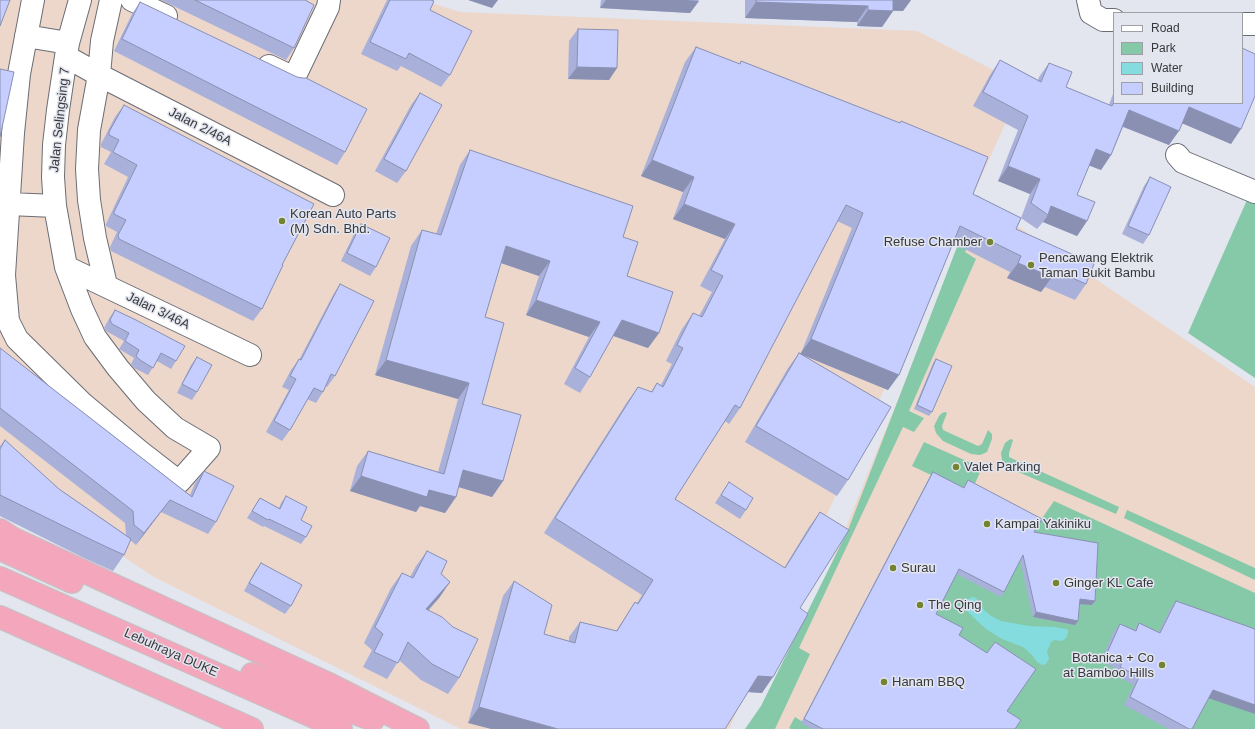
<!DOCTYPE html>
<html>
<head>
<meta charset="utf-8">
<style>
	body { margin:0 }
	#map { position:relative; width:1255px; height:729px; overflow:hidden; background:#e3e5ef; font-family:Arial,sans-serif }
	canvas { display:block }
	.legend { position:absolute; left:1113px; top:12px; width:130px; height:92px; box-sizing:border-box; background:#e3e5ef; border:1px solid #9fa0a7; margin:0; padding:5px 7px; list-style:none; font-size:12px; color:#38393c }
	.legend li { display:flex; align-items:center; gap:8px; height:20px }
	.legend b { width:20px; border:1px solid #9fa0a7 }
</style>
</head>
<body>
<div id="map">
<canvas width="1255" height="729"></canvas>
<ul class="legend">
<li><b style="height:5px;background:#fff"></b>Road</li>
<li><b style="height:11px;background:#85c9a9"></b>Park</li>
<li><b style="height:11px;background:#84dcde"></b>Water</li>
<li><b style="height:11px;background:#c5ceff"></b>Building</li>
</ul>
</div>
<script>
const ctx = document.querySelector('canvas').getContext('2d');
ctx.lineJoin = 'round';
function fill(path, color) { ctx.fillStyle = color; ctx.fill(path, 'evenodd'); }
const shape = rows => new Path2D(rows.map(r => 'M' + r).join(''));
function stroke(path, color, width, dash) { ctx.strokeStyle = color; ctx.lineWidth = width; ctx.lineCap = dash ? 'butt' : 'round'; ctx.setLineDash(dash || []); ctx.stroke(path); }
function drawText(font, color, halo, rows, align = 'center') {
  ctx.font = font + ' Arial,sans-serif'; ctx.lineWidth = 3; ctx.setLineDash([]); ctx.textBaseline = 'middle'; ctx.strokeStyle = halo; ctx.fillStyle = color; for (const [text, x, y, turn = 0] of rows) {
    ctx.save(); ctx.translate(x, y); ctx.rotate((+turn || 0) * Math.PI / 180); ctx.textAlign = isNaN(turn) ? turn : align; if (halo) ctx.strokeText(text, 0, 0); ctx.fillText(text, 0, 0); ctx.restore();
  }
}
const commercial = shape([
	[0,0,422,0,460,12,917,31,1023,85,729,729,461,729,154,577,43,503,0,460],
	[979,200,1255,387,1255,729,764,729]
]);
const green = shape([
	[977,195,998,209,982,218,965,252,976,259,909,411,924,418,914,432,903,427,799,648,810,654,775,729,745,729,761,706,848,530],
	[1247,200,1255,204,1255,378,1188,333],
	[945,412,947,413,942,426,943,430,978,446,982,444,988,430,992,434,992,439,987,452,980,455,971,454,943,441,936,433,934,426,939,416,942,413],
	[1011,439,1013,440,1009,453,1009,457,1119,507,1116,514,1009,468,1002,460,1001,453,1005,443,1009,440],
	[924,442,982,468,972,490,1038,524,1054,501,1255,593,1255,729,791,729,789,728,795,717,803,722,931,475,912,466],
	[1127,510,1255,568,1255,580,1124,518]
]);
const water = shape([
	[972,597,976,598,984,610,991,616,1001,621,1029,626,1054,627,1065,629,1068,630,1068,633,1066,638,1062,641,1054,640,1051,642,1047,652,1049,659,1046,664,1042,665,1037,662,1032,655,1023,647,1002,639,986,629,975,619,967,611,966,605,968,599]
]);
const minor = shape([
	[33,0,19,74,13,133,4,275,8,321,17,339,83,404,139,451,179,482,209,448,175,428,146,401,118,368,95,337,82,309,66,267,55,206,53,177,54,145,58,110,68,43,80,0],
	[132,0,166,16],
	[1088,0,1091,13,1103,20,1114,20],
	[1242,24,1255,24],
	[26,36,68,43],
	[67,57,99,75,333,195],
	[269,66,294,78,328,7,329,0],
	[1177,155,1183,162,1255,192],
	[9,204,55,206],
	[66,267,250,355],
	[106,285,95,238,89,200,87,169,89,130,99,75,102,41,111,0]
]);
const motorway = shape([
	[0,530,14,539,111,584,331,685,418,729],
	[0,549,72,582],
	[0,578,341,729],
	[0,617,252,729],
	[252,674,373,720]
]);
const wall = shape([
	[161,0,305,0,294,48,286,60],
	[387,0,431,0,430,10,450,75,441,87,401,66,397,71,361,54],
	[601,0,699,0,690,13,600,8],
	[745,0,911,0,903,11,893,11,882,27,857,26,857,22,745,18],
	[140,2,345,152,337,165,114,51,132,14],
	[578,29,617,68,609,80,568,79,569,41],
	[696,47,740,64,741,61,900,123,901,121,973,194,1021,218,1030,194,998,181,1018,130,973,106,990,75,1000,60,1038,80,1039,77,1049,63,1066,87,1109,105,1114,91,1114,103,1242,103,1231,144,1182,123,1169,145,1123,127,1111,155,1101,170,1089,165,1077,195,1087,221,1077,236,1043,222,1037,229,1021,218,1016,229,1086,284,1075,300,1045,287,1041,292,1007,278,1010,272,953,243,899,375,888,390,805,356,848,480,837,496,745,442,788,368,799,353,801,353,852,228,837,221,740,408,729,424,725,421,675,499,784,568,809,527,820,512,800,608,762,693,749,692,468,723,503,596,514,581,544,634,569,641,569,637,580,622,616,631,635,602,637,603,642,595,544,533,627,402,638,387,651,392,657,383,661,385,672,364,666,361,682,329,693,313,699,316,712,292,700,286,725,239,673,219,683,192,641,176,685,62],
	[420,93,406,171,397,183,375,171,411,105],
	[124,105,282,265,262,309,253,321,111,251,110,247,117,232,106,226,106,224,128,177,104,164,111,152,101,147,101,144,115,117],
	[470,150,623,237,627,276,659,333,648,348,613,336,590,377,580,393,564,384,589,337,526,315,539,276,501,263,485,317,482,404,503,481,492,497,458,487,456,497,445,513,420,506,416,512,350,491,357,466,368,451,438,472,458,399,375,375,411,246,422,230,436,234,460,165],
	[1150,177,1149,235,1143,244,1122,234,1144,186],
	[361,224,376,267,370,276,341,261,355,232],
	[340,284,335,376,327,387,326,386,323,392,316,403,307,399,290,430,282,441,266,432,289,390,282,387,291,370,299,359,299,360,333,295],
	[115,310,176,361,171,369,157,361,148,375,134,368,131,364,134,358,119,349,124,341,106,331,104,328,110,317],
	[0,348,190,495,195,483,204,471,216,522,208,534,161,512,136,545,130,540,124,555,113,571,84,558,0,516,0,446,5,440,59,489,126,535,125,523,0,426],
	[197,357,197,392,192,400,177,393,191,365],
	[936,359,932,412,929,416,914,409,933,363],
	[933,472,963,488,968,480,1034,532,1095,601,1092,605,1080,604,1075,625,1033,617,1020,560,1004,592,1001,597,957,574,936,614,959,635,1007,711,1015,729,812,729,801,723,930,476],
	[729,482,746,510,740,519,715,503],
	[286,496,301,520,306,537,301,544,264,526,263,527,247,518,260,498,279,508,281,503],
	[427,551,441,574,450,582,439,598,429,610,459,678,448,694,421,680,399,660,387,679,363,667,372,650,364,643,391,588,402,573,410,577,416,566],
	[261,563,291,606,285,614,244,591,255,571],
	[1176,601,1209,698,1192,729,1169,729,1124,705,1134,685,1115,675,1117,669,1101,661,1114,631,1120,624,1134,630,1139,623,1159,632,1170,609]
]);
const shadedWall = shape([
	[468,0,498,0,492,8],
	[606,0,686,0,699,1,690,13,600,8],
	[890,0,911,0,903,11,883,10],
	[756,2,868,6,857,22,745,18],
	[868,10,893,11,882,27,857,26],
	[577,67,617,68,609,80,568,79],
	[1189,107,1241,129,1231,144,1179,122],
	[1129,110,1179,131,1169,145,1119,125],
	[1096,149,1111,155,1101,170,1085,164],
	[652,160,694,177,683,192,641,176],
	[1008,166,1040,179,1030,194,998,181],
	[684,204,735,224,725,239,673,219],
	[1051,206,1087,221,1077,236,1043,222,1048,215],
	[506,246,550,261,539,276,495,261],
	[1018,263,1052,277,1041,292,1007,278],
	[536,300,600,322,589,337,526,315],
	[622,320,659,333,648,348,611,335],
	[811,339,899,375,888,390,800,354],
	[386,360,469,383,458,399,375,375],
	[463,470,503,481,492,497,452,485],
	[361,476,429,490,456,497,445,513,420,506,416,512,350,491],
	[170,500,161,512,136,545,144,533],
	[450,582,439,598,415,624,426,609],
	[1080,599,1095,601,1092,605,1077,604],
	[1036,612,1078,621,1075,625,1033,617],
	[758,676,773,677,762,693,747,692],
	[1213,690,1255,705,1255,714,1208,698],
	[479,707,558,729,491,729,468,723]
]);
const building = shape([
	[0,0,10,0,0,26,0,0],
	[195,0,305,0,314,5,294,48,195,0],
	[390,0,431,0,434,1,430,10,472,31,450,75,409,53,406,59,370,42,390,0],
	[756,0,893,0,893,11,868,10,868,6,756,2,756,0],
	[140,2,297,77,303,78,306,78,367,109,345,152,122,39,140,2],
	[578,29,618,30,617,68,577,67,578,29],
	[696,47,740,64,741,61,900,123,901,121,988,157,973,194,1021,218,1016,229,1094,264,1086,284,1054,270,1052,277,1018,263,1021,256,960,226,899,375,811,339,863,213,846,205,740,408,735,405,675,499,785,568,820,512,849,530,800,608,808,614,773,677,758,676,725,729,558,729,479,707,514,581,552,605,544,634,575,643,580,622,617,631,635,602,638,604,653,580,555,518,638,387,652,392,657,383,663,387,683,348,677,345,693,313,702,317,723,276,711,270,735,224,684,204,694,177,652,160,696,47],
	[1242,48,1255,54,1255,96,1241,129,1189,107,1179,131,1129,110,1111,155,1096,149,1077,195,1095,202,1087,221,1051,206,1048,215,1031,203,1040,179,1008,166,1028,116,983,92,1000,60,1041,82,1049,63,1072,72,1066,87,1112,106,1114,102,1114,103,1242,103,1242,48],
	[0,69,14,72,0,137,0,69],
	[420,93,442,105,406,171,384,159,420,93],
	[124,105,314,204,282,265,283,265,262,309,119,239,118,235,126,220,114,214,114,212,137,165,113,152,119,140,109,135,109,132,124,105],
	[470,150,633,206,623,237,638,242,627,276,673,292,659,333,622,320,590,377,575,368,600,322,536,300,550,261,506,246,485,317,504,323,482,404,521,415,503,481,463,470,456,497,429,490,427,497,361,476,368,451,444,474,469,383,386,360,422,230,441,235,470,150],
	[1150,177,1171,187,1149,235,1128,226,1150,177],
	[361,224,390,238,376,267,347,253,361,224],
	[340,284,374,301,335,376,331,374,323,392,314,388,290,430,274,421,296,379,290,376,299,359,301,360,340,284],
	[115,310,136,320,185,346,176,361,161,353,153,368,140,360,136,356,139,350,125,341,129,333,112,324,110,320,115,310],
	[0,348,192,497,204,471,234,486,216,522,170,500,144,533,134,525,133,511,0,408,0,348],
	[799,353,891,407,848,480,756,426,799,353],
	[197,357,212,365,197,392,182,384,197,357],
	[936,359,952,366,932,412,917,405,936,359],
	[5,440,59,489,131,539,124,555,96,542,0,495,0,449,5,440],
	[933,472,964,488,968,480,1042,519,1034,532,1098,543,1095,601,1080,599,1078,621,1036,612,1023,555,1004,592,959,569,936,614,963,628,959,635,987,653,995,642,1036,669,1007,711,1021,720,1015,729,823,729,804,719,933,472],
	[729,482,753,498,746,510,721,495,729,482],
	[286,496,307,507,301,520,312,526,306,537,269,519,268,520,252,511,260,498,280,509,286,496],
	[427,551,447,561,441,574,450,582,426,609,442,617,453,627,478,639,459,678,432,664,408,642,398,663,374,652,383,634,375,627,402,573,413,578,427,551],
	[261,563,302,585,291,606,249,583,261,563],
	[1176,601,1255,629,1255,705,1213,690,1192,729,1189,729,1130,697,1139,677,1120,667,1123,661,1107,653,1120,624,1136,631,1139,623,1160,633,1176,601]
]);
const markers = [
	[282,221,4,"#748332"],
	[990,242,4,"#748332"],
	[1031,265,4,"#748332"],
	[956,467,4,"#748332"],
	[987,524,4,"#748332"],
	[893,568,4,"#748332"],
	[1056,583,4,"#748332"],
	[920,605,4,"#748332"],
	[1162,665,4,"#748332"],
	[884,682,4,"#748332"]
];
const streetNames = [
	["Jalan Selingsing 7",60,120,-84],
	["Jalan 2/46A",200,127,27],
	["Jalan 3/46A",158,311,26],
	["Lebuhraya DUKE",171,653,24]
];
const poiNames = [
	["Korean Auto Parts",290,214],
	["(M) Sdn. Bhd.",290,229],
	["Refuse Chamber",982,242,"right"],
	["Pencawang Elektrik",1039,258],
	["Taman Bukit Bambu",1039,273],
	["Valet Parking",964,467],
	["Kampai Yakiniku",995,524],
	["Surau",901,568],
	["Ginger KL Cafe",1064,583],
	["The Qing",928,605],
	["Botanica + Co",1154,658,"right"],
	["at Bamboo Hills",1154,673,"right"],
	["Hanam BBQ",892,682]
];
fill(commercial, '#edd7ca');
fill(green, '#85c9a9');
fill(water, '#84dcde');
stroke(minor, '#6b6d75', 24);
stroke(motorway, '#c3c4c4', 24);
stroke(minor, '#fff', 22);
stroke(motorway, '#f3a6bc', 22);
fill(wall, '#a9b1db');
fill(shadedWall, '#8a90b2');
fill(building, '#c5ceff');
stroke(building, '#8a90b2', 1);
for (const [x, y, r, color] of markers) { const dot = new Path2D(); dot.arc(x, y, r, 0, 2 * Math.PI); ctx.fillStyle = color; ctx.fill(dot); stroke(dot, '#e3e5ef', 1.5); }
drawText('13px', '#38393c', '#e3e5ef', streetNames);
drawText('13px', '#38393c', '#e3e5ef', poiNames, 'left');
</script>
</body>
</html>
